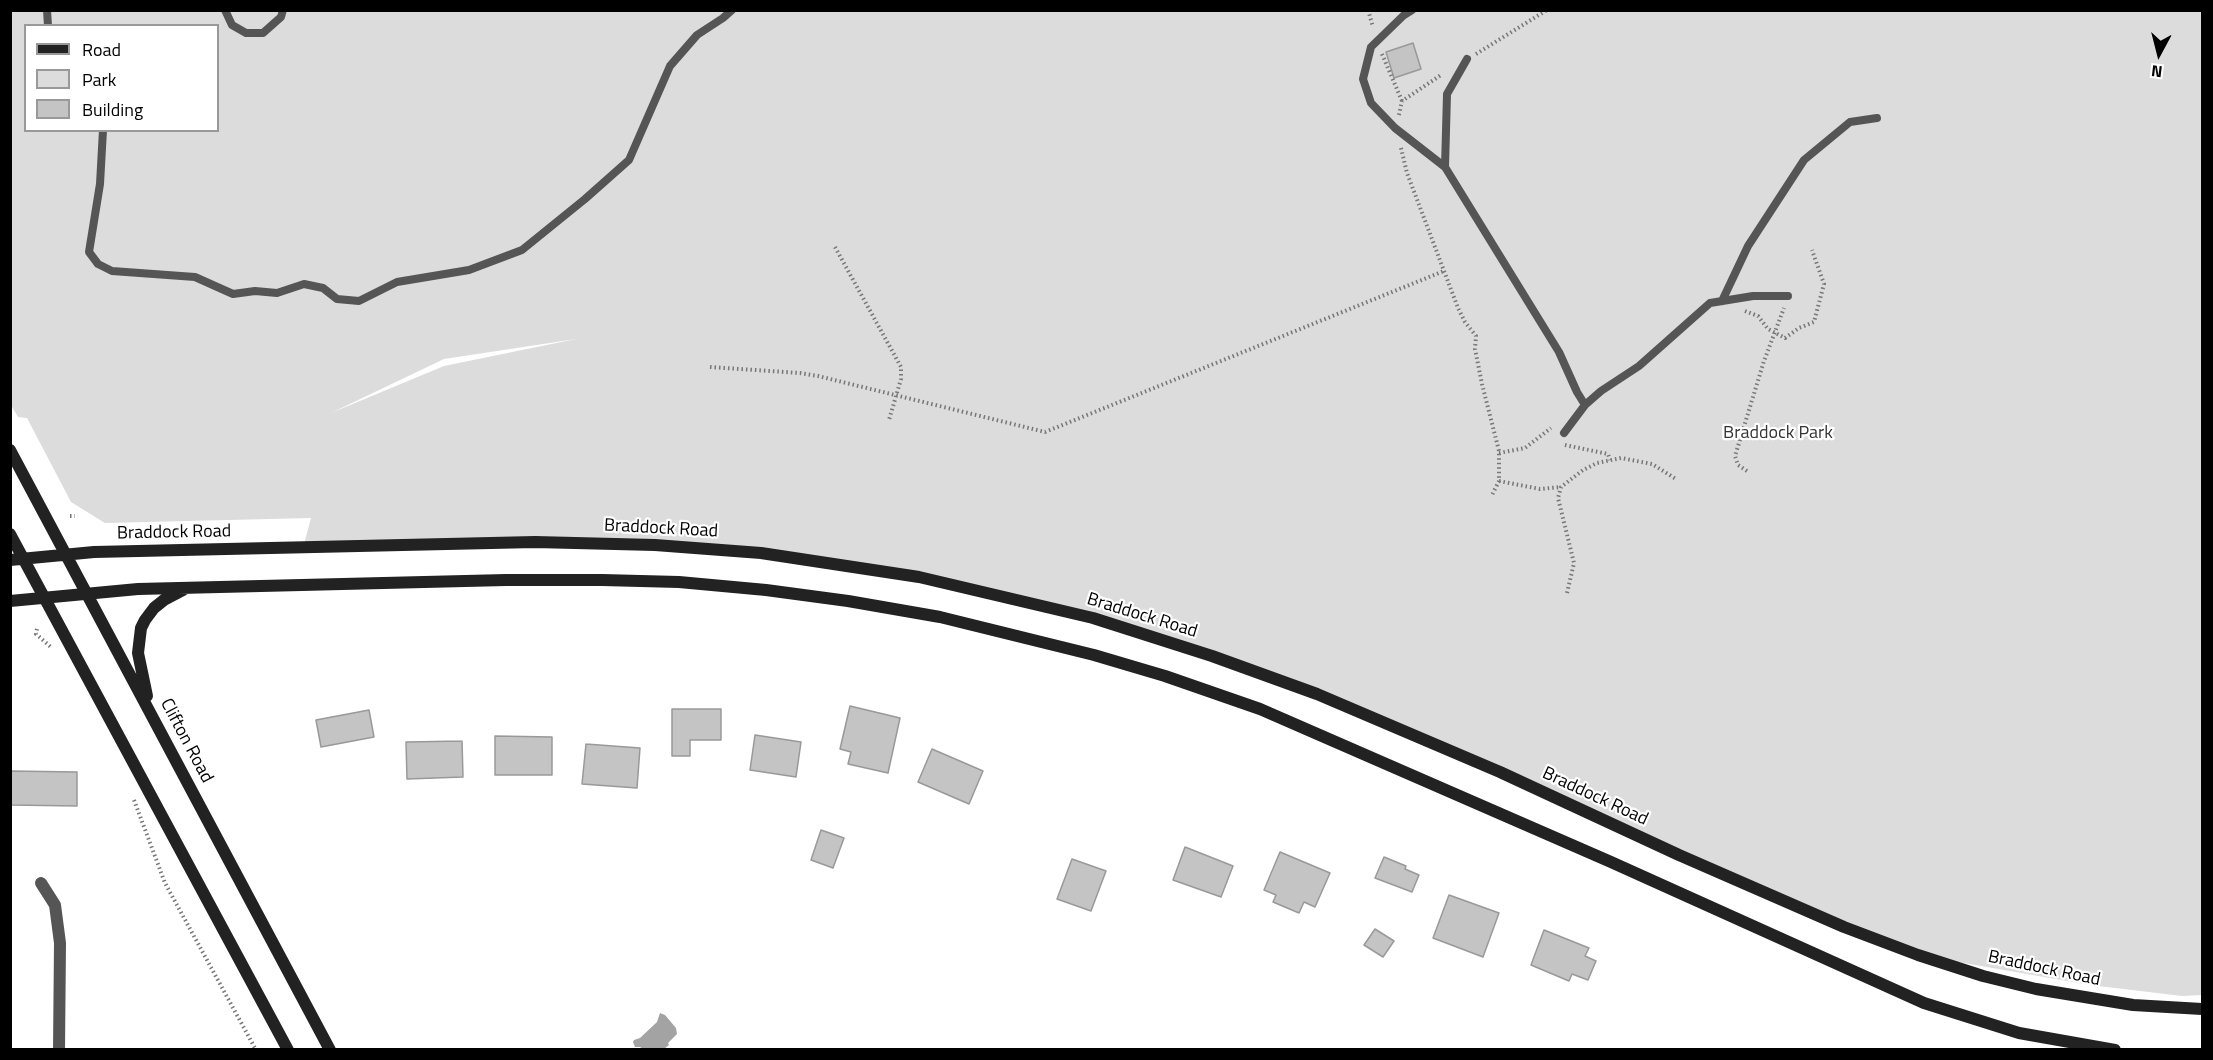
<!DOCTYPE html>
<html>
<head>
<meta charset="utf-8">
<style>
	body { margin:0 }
	#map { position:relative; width:2213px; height:1060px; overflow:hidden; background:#fff; font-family:"Titillium Web",sans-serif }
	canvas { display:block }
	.frame { position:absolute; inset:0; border:12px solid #000; pointer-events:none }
	.legend { position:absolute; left:24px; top:24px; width:195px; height:108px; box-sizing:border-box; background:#fff; border:2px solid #999; margin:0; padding:8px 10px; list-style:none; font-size:18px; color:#000 }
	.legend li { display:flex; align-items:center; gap:12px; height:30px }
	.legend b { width:30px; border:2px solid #999 }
	.north { position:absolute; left:2129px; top:24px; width:60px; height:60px; -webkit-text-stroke:4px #fff; paint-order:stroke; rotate:187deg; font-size:16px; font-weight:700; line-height:24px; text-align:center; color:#000 }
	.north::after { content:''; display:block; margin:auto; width:21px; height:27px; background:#000; clip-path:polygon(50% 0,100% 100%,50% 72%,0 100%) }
</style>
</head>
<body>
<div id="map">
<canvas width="2213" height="1060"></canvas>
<div class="frame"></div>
<ul class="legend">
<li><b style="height:8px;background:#222"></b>Road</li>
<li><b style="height:16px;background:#dcdcdc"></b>Park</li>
<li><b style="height:16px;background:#c4c4c4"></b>Building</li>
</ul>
<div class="north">N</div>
</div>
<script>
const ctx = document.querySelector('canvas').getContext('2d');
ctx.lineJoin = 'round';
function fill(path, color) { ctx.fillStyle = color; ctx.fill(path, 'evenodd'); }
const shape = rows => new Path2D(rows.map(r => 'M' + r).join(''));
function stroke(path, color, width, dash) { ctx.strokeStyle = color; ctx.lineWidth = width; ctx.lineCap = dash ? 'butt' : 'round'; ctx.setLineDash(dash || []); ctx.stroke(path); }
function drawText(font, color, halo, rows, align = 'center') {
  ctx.font = font + ' "Titillium Web",sans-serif'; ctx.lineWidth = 4.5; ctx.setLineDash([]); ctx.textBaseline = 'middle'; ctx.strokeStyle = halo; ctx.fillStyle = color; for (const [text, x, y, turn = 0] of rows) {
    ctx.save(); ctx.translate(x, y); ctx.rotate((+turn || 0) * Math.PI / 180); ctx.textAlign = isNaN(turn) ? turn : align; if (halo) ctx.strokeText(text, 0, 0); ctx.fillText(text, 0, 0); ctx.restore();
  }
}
const green = shape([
	[10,11,2202,11,2202,995,2182,996,2090,985,1918,955,1213,656,919,577,761,553,535,542,303,548,311,518,105,523,71,502,27,418,18,417,11,405],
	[26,26,218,26,218,130,26,130],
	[576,339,444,366,331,413,444,359]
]);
const water = shape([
	[660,1013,665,1015,676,1028,677,1034,668,1043,669,1045,664,1049,643,1049,640,1047,635,1047,633,1042,634,1040,640,1038,657,1022]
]);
const building = shape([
	[1413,43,1421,69,1394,78,1386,52,1413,43],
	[850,706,900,718,888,773,848,764,851,752,840,749,850,706],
	[672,709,721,709,721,740,690,740,690,756,672,756,672,709],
	[369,710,374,737,321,747,316,720,369,710],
	[755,735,801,742,796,777,750,770,755,735],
	[495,736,552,737,552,775,495,775,495,736],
	[462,741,463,777,407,779,406,742,462,741],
	[586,744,640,748,637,788,582,784,586,744],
	[932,749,983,771,969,804,918,782,932,749],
	[10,771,77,772,77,806,10,805,10,771],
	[821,830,844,838,833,868,811,860,821,830],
	[1185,847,1233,866,1221,897,1173,880,1185,847],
	[1280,852,1330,873,1315,907,1304,902,1299,913,1273,902,1276,895,1264,890,1280,852],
	[1384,857,1406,866,1405,869,1419,875,1412,892,1375,878,1384,857],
	[1072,859,1106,871,1091,911,1057,899,1072,859],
	[1449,895,1499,913,1483,957,1433,938,1449,895],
	[1375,929,1394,941,1383,957,1364,945,1375,929],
	[1544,930,1589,948,1585,956,1596,961,1588,980,1572,974,1569,981,1531,965,1544,930]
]);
const path = shape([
	[1368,10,1373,27],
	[1382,54,1402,101],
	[1476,54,1547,10],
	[1399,115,1402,101,1441,75],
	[1401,148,1407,173,1458,308,1465,322,1476,336,1475,349,1482,384,1499,451,1499,481,1492,495],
	[835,247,901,367,901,379,889,420],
	[1745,311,1758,316,1768,329,1785,338,1799,328,1814,322,1824,284,1812,250],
	[710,367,800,373,818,376,1045,432,1444,271],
	[1565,445,1608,454,1610,460],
	[1499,453,1525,448,1551,428],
	[1747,471,1738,465,1735,456,1764,361,1784,308],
	[1499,481,1540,489,1561,487],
	[70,516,75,516],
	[1567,593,1574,563,1558,498,1561,487,1583,470,1597,463,1621,458,1652,464,1676,479],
	[37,629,36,634,52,648],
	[134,800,165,883,256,1050]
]);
const service = shape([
	[47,10,48,26],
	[225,10,232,25,246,33,263,33,281,17,283,10],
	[1412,10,1404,15,1371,47,1363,79,1371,103,1395,128,1445,167,1559,352,1577,392,1585,405],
	[103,130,100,184,89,252,98,264,112,271,195,277,233,294,255,291,277,293,304,284,323,288,337,299,359,301,397,282,469,270,522,250,585,199,629,160,670,66,697,35,723,18,732,10],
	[1445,167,1447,94,1467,59],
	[1722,301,1748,246,1804,160,1850,122,1877,118],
	[1564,433,1585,405,1601,391,1639,366,1710,303,1753,296,1788,296]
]);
const minor = shape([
	[41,883,55,905,60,943,59,1050]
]);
const secondary = shape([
	[10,450,330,1050],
	[10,534,288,1050],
	[10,560,94,552,535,542,655,545,761,553,919,577,1093,618,1212,656,1317,694,1500,772,1679,855,1844,927,1918,955,1983,976,2036,989,2133,1005,2202,1009],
	[10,601,138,589,506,580,602,580,679,582,766,590,848,601,940,617,1094,655,1165,676,1260,709,1611,862,1924,1003,2019,1033,2115,1050],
	[147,696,138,653,141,628,145,620,154,608,164,600,183,590]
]);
const parkNames = [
	["Braddock Park",1778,434]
];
const streetNames = [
	["Braddock Road",661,529,3],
	["Braddock Road",174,533,-1],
	["Braddock Road",1142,616,17],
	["Clifton Road",186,741,62],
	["Braddock Road",1595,797,25],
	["Braddock Road",2044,969,12]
];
fill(green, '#dcdcdc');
fill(water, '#a3a3a3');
fill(building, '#c4c4c4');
stroke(building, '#999', 1.5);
stroke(path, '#777', 4, [1.5, 3]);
stroke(service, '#555', 8);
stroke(minor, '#555', 12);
stroke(secondary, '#222', 12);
drawText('18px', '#333', '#fff', parkNames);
drawText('18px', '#000', '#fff', streetNames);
</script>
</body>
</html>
